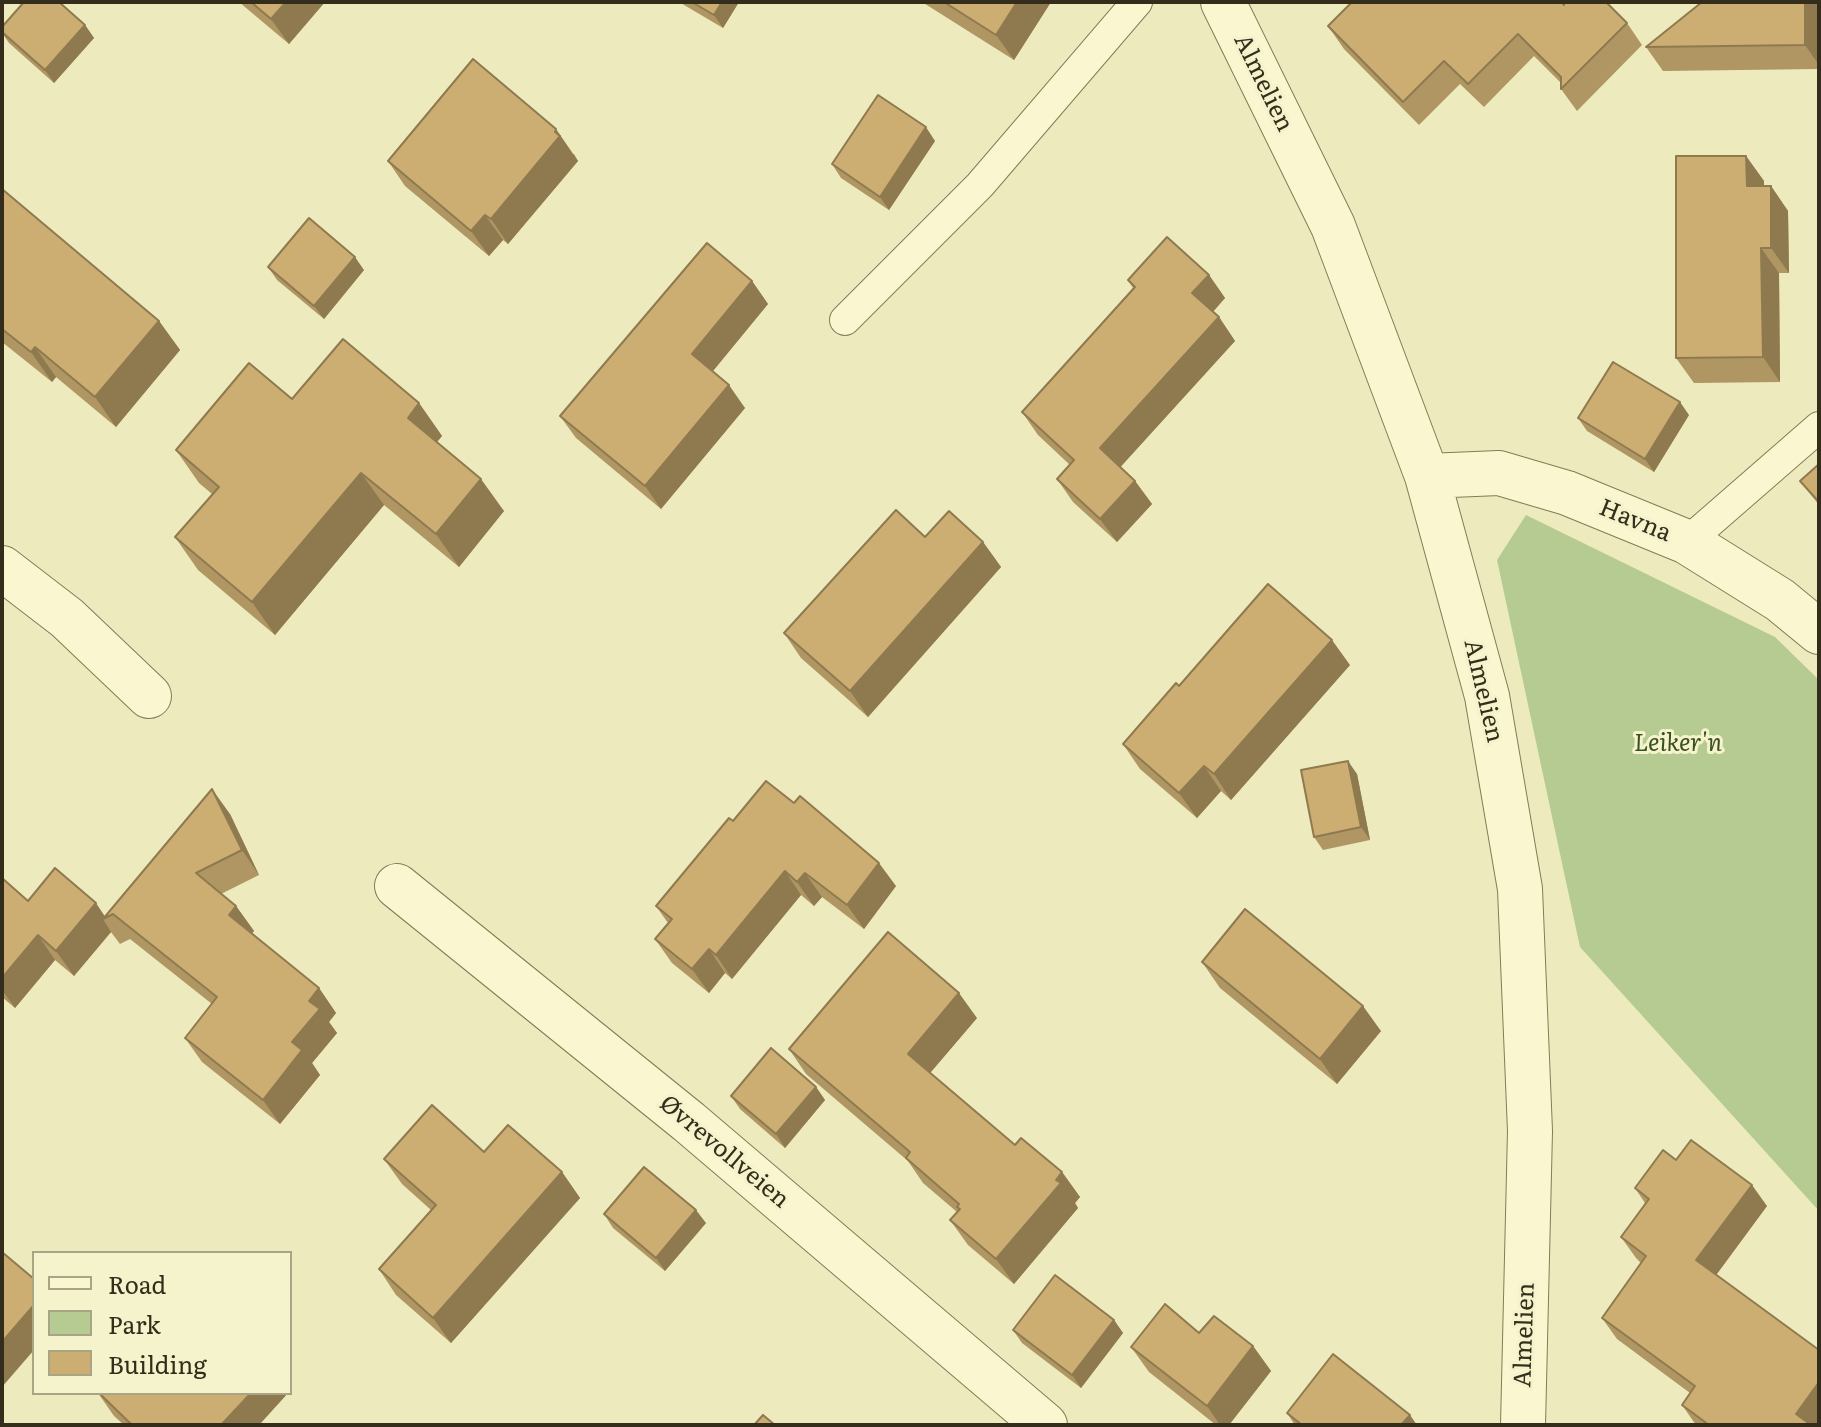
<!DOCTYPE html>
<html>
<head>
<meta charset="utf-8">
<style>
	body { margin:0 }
	#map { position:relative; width:1821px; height:1427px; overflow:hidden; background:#edebbd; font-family:Literata,serif }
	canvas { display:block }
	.frame { position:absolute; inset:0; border:4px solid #342d1b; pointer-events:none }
	.legend { position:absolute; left:32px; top:1251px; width:260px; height:144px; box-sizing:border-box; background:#f5f3cc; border:2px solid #a8a485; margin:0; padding:10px 14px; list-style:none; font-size:24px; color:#342d1b }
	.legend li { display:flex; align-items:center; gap:16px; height:40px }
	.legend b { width:40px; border:2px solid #a8a485 }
</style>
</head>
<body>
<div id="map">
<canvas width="1821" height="1427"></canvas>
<div class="frame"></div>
<ul class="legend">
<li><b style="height:10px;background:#f9f6d0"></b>Road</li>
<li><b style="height:22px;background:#b6cb91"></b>Park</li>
<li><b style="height:22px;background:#ccae72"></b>Building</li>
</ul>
</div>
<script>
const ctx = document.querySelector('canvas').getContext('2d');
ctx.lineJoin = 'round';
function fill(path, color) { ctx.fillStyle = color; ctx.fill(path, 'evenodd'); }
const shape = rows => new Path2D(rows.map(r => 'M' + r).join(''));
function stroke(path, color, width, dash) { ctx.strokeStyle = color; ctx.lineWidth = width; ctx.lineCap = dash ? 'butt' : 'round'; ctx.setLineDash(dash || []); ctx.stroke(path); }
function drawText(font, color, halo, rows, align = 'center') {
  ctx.font = font + ' Literata,serif'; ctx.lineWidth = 6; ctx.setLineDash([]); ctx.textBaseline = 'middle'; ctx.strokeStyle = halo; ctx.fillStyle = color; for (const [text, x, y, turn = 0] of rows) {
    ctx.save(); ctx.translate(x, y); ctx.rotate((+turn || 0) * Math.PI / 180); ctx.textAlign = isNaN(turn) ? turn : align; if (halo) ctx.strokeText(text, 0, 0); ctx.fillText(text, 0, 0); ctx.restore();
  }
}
const green = shape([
	[1526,515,1775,637,1819,680,1819,1211,1580,947,1497,560]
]);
const lane = shape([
	[845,320,980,185,1137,2],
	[1687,542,1819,427]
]);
const street = shape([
	[1223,2,1333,226,1427,476,1487,696,1520,889,1530,1131,1523,1425],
	[1427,476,1499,473,1567,493,1687,542,1780,600,1819,632],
	[2,568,67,618,149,696],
	[397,886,689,1122,1045,1425]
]);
const wall = shape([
	[239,2,325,2,289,44],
	[679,2,739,2,723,28],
	[922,2,1051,2,1014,60],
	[1819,2,1819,69,1663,71,1646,47],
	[1564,5,1627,23,1642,45,1577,111,1561,89,1561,83,1534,56,1484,107,1460,84,1419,125,1344,49,1328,26],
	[85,25,94,38,54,83,9,43,2,33,2,27],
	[935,141,889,210,841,178,832,164],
	[574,154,578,161,508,244,503,240,489,256,405,186,388,161],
	[1746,156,1764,181,1764,186,1771,186,1788,211,1789,273,1779,273,1780,382,1694,383,1676,358],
	[2,189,159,321,180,350,116,427,56,377,52,382,2,342],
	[268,267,364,270,324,319,277,280],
	[1209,275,1225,298,1213,312,1219,317,1235,341,1120,467,1135,481,1152,504,1117,542,1073,502,1057,479,1070,465,1038,435,1022,412,1133,288,1128,280],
	[752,281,768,304,713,371,745,408,661,509,576,438,560,416],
	[292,399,419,403,442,436,437,442,504,511,459,567,384,505,275,635,198,570,175,537,212,494,199,483,176,450],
	[1689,415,1654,472,1587,431,1578,418],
	[1819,464,1819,505,1800,481],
	[983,542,1001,567,868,717,801,658,784,633],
	[1350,665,1231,800,1221,791,1197,818,1140,769,1123,744,1179,686],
	[1357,774,1370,840,1323,850,1314,837],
	[230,814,259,875,221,894,236,906,254,931,251,934,319,988,336,1013,329,1022,337,1033,312,1063,320,1075,280,1124,202,1062,185,1038,212,1004,130,939,120,944,111,932,74,976,55,960,15,1008,2,997,2,878,28,901,105,916],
	[733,821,896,886,864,929,822,897,814,906,801,895,732,979,725,973,709,993,672,963,655,939,668,923,656,906],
	[1202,962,1381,1031,1337,1084,1220,988],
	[977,1018,930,1073,1015,1145,1062,1172,1080,1197,1075,1203,1078,1208,1014,1284,968,1245,950,1220,957,1212,923,1183,908,1161,806,1074,789,1049],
	[816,1087,825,1100,785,1148,740,1109,731,1096],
	[484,1152,562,1172,580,1198,451,1343,396,1295,379,1269,431,1210,402,1184,384,1159],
	[1676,1160,1767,1206,1716,1275,1819,1350,1818,1425,1696,1425,1682,1405,1690,1393,1617,1339,1602,1318,1641,1263,1636,1258,1621,1237,1645,1203,1635,1188],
	[604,1214,706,1223,665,1271,613,1228],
	[1114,1320,1123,1333,1081,1388,1022,1343,1013,1330],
	[1199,1333,1253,1346,1271,1371,1229,1425,1216,1425,1149,1372,1131,1347],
	[98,1393,288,1393,259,1425,124,1425,114,1416],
	[1287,1413,1417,1425,1295,1425]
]);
const shadedWall = shape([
	[286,2,325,2,289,44,271,19],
	[722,2,739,2,723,28,714,15],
	[1017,2,1051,2,1014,60,996,35],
	[1805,2,1819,2,1819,65,1805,45],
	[85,25,94,38,54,83,45,70],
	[926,127,935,141,889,210,880,197],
	[556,129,578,161,508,244,491,219],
	[1746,156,1764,181,1764,211,1747,186],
	[1771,186,1788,211,1789,273,1771,248],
	[485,215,503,240,489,256,471,231],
	[1761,248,1779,273,1780,382,1763,357],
	[355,257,364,270,324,319,314,306],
	[1209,275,1225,298,1209,316,1192,293],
	[752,281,768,304,708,377,692,354],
	[1219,317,1235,341,1116,472,1100,448],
	[159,321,180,350,116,427,95,397],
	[35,347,56,377,52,382,31,352],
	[729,385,745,408,661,509,645,486],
	[1680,402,1689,415,1654,472,1645,459],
	[419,403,442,436,430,450,408,418],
	[361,473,384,505,275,635,252,602],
	[481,479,504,511,459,567,436,534],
	[1135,481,1152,504,1117,542,1100,519],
	[983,542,1001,567,868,717,850,691],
	[1332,640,1350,665,1231,800,1214,774],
	[1348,761,1357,774,1370,840,1361,827],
	[1204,766,1221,791,1197,818,1179,793],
	[212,789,230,814,259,875,242,850],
	[879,863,896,886,864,929,847,905],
	[785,871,801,895,732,979,716,955],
	[805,873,822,897,814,906,797,882],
	[96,903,106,918,103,919,111,932,74,976,56,951],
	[236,906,254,931,246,940,229,915],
	[38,935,55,960,15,1008,2,990,2,978],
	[709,949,725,973,709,993,692,969],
	[319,988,336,1013,329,1022,337,1033,312,1063,320,1075,280,1124,263,1100,292,1042,309,1001],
	[959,993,977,1018,925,1079,908,1054],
	[1363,1006,1381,1031,1337,1084,1320,1059],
	[816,1087,825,1100,785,1148,776,1134],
	[562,1172,580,1198,451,1343,433,1318],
	[1062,1172,1080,1197,1075,1203,1078,1208,1014,1284,996,1259],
	[1752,1185,1767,1206,1711,1282,1696,1260],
	[696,1210,706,1223,665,1271,656,1258],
	[34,1305,34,1350,2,1387,2,1342],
	[1114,1320,1123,1333,1081,1388,1072,1375],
	[1253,1346,1271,1371,1229,1425,1220,1425,1207,1406],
	[1819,1382,1819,1424,1818,1425,1803,1425,1796,1414],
	[251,1393,288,1393,259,1425,221,1425],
	[1410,1415,1417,1425,1401,1425]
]);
const building = shape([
	[24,2,59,2,85,25,45,70,2,32,2,27,24,2],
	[251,2,286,2,271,19,251,2],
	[692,2,722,2,714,15,692,2],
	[944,2,1017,2,996,35,944,2],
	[1352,2,1561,2,1564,5,1564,2,1606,2,1627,23,1561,89,1561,77,1518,34,1468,84,1444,61,1403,102,1328,26,1352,2],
	[1702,2,1805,2,1805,45,1646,47,1702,2],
	[473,59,556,129,555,132,560,136,491,219,485,215,471,231,388,161,473,59],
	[878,95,926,127,880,197,832,164,878,95],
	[1676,156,1746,156,1747,186,1771,186,1771,248,1761,248,1763,357,1676,358,1676,156],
	[2,189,159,321,95,397,35,347,31,352,2,329,2,189],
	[309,218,355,257,314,306,268,267,309,218],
	[1167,237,1209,275,1192,293,1219,317,1100,448,1135,481,1100,519,1057,479,1074,460,1022,412,1135,287,1128,280,1167,237],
	[707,243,752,281,692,354,729,385,645,486,560,416,707,243],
	[343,339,419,403,408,418,481,479,436,534,361,473,252,602,175,537,219,487,176,450,249,363,292,399,343,339],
	[1613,362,1680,402,1645,459,1578,418,1613,362],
	[1819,464,1819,502,1800,481,1819,464],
	[896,510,925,537,949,511,983,542,850,691,784,633,896,510],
	[1268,584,1332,640,1214,774,1204,766,1179,793,1123,744,1176,683,1179,686,1268,584],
	[1348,761,1361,827,1314,837,1301,770,1348,761],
	[766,781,794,803,800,796,879,863,847,905,805,873,797,882,785,871,716,955,709,949,692,969,655,939,672,919,656,906,729,818,733,821,766,781],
	[212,789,242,850,196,873,236,906,229,915,319,988,309,1001,320,1009,292,1042,302,1050,263,1100,185,1038,217,997,113,914,103,919,212,789],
	[55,868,96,903,56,951,38,935,2,978,2,878,28,901,55,868],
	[1245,909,1363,1006,1320,1059,1202,962,1245,909],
	[888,932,959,993,908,1054,1015,1145,1021,1138,1062,1172,1056,1180,1061,1183,996,1259,950,1220,960,1209,957,1207,959,1204,906,1158,910,1152,789,1049,888,932],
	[771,1048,816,1087,776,1134,731,1096,771,1048],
	[432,1105,484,1152,508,1125,562,1172,433,1318,379,1269,436,1205,384,1159,432,1105],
	[1691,1140,1752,1185,1696,1260,1819,1350,1819,1382,1796,1414,1811,1425,1709,1425,1682,1405,1695,1386,1602,1318,1646,1256,1621,1237,1649,1199,1635,1188,1663,1150,1676,1160,1691,1140],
	[644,1167,696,1210,656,1258,604,1214,644,1167],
	[2,1252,34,1279,34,1305,2,1342,2,1252],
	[1055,1275,1114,1320,1072,1375,1013,1330,1055,1275],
	[1165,1304,1199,1333,1214,1316,1253,1346,1207,1406,1131,1347,1165,1304],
	[1333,1354,1410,1415,1401,1425,1302,1425,1287,1413,1333,1354],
	[99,1393,251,1393,221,1425,132,1425,99,1393],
	[763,1415,775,1425,754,1425,763,1415]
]);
const streetNames = [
	["Almelien",1263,83,64],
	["Havna",1635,521,22],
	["Almelien",1483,691,77],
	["Øvrevollveien",724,1152,40],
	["Almelien",1525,1335,-88]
];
const parkNames = [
	["Leiker'n",1678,744]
];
fill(green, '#b6cb91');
stroke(lane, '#857b56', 32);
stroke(street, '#857b56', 46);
stroke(lane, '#f9f6d0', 30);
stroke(street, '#f9f6d0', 44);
fill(wall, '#af9662');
fill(shadedWall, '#8f7a50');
fill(building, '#ccae72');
stroke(building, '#8f7a50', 2);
drawText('24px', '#342d1b', '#f5f3cc', streetNames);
drawText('italic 24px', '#395122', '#f5f3cc', parkNames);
</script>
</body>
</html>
